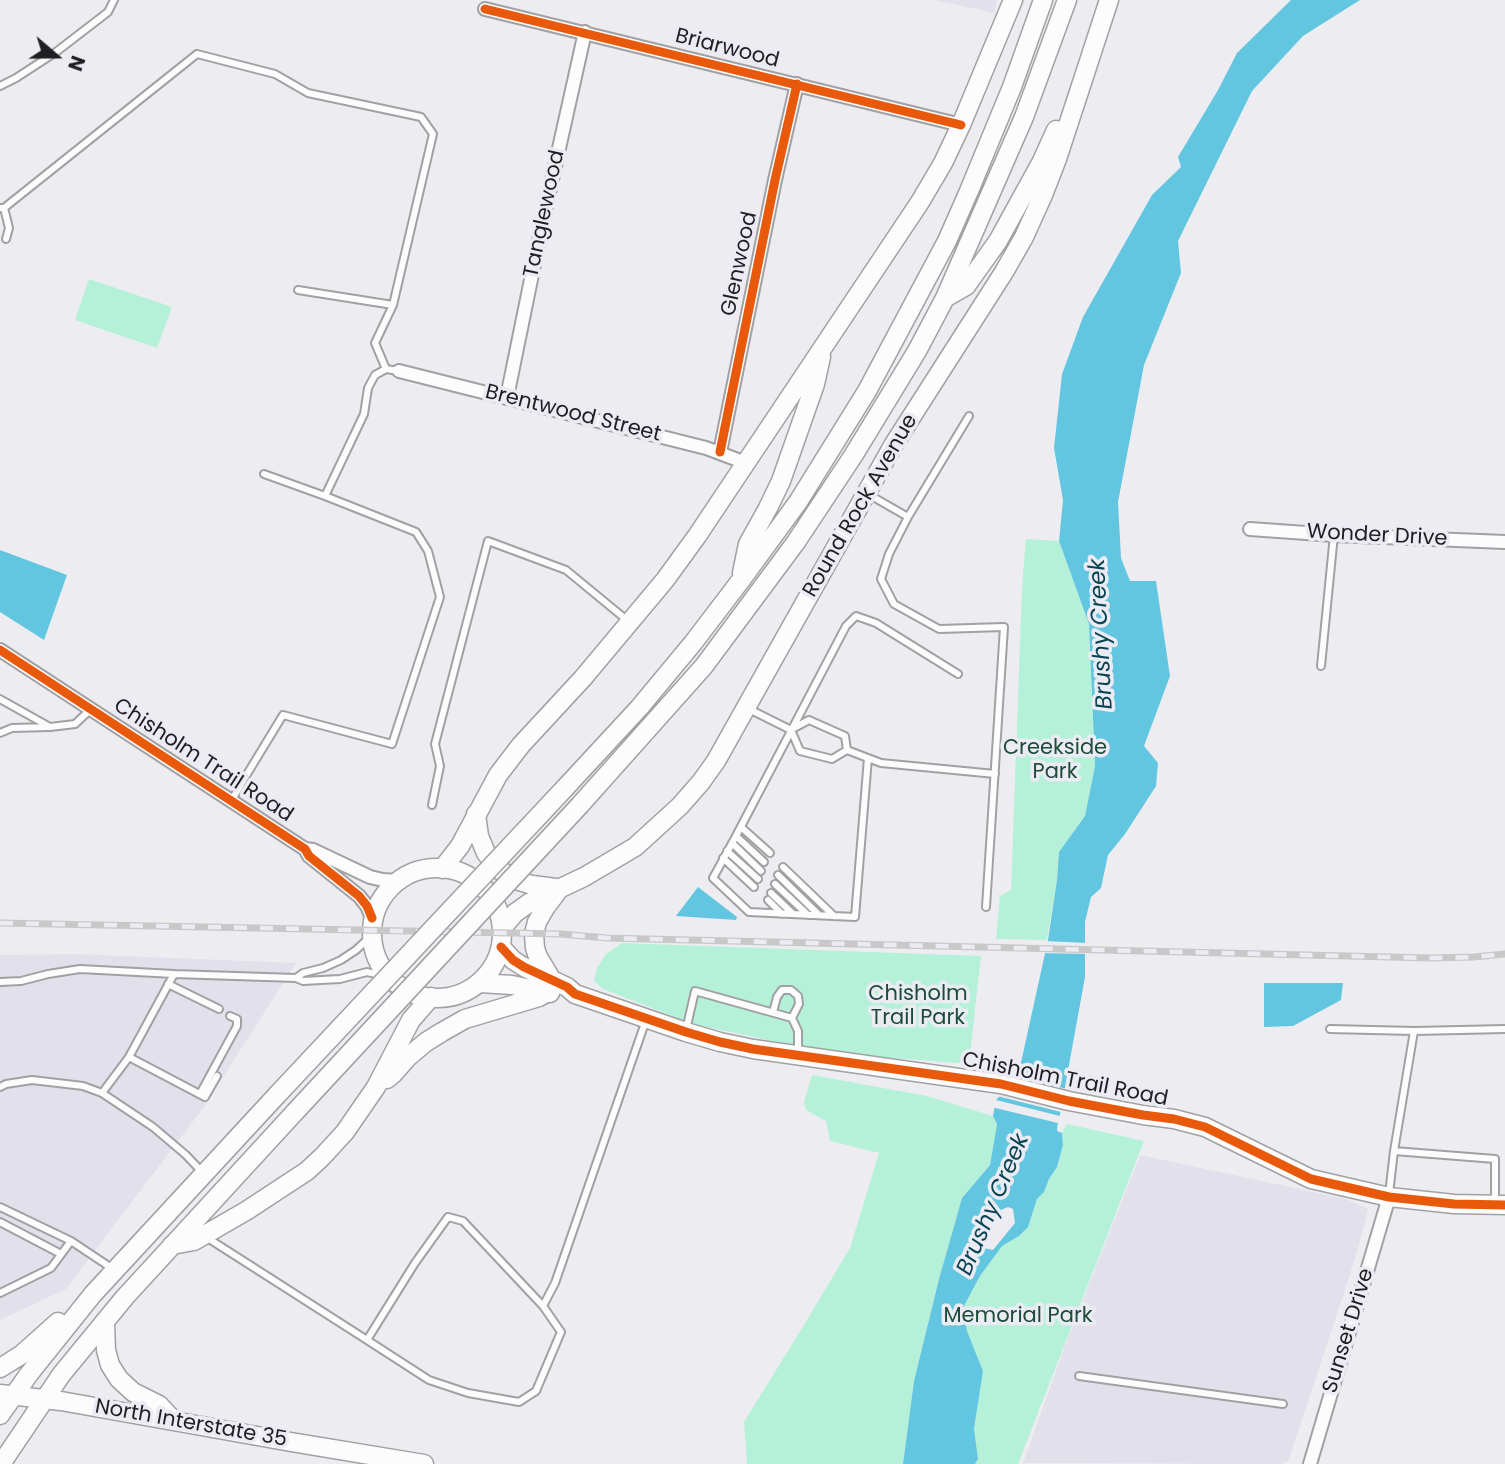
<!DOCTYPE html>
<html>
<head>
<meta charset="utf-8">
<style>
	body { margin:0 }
	#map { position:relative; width:1505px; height:1464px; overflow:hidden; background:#ededf1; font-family:Poppins,sans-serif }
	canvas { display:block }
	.north { position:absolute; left:21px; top:21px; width:70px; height:70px; -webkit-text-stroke:5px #ebebf3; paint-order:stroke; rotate:110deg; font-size:19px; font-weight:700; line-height:28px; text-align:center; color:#1f1f22 }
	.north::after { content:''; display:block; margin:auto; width:24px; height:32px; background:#1f1f22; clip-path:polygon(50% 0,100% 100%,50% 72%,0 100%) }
</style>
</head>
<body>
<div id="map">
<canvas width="1505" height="1464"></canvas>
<div class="north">N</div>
</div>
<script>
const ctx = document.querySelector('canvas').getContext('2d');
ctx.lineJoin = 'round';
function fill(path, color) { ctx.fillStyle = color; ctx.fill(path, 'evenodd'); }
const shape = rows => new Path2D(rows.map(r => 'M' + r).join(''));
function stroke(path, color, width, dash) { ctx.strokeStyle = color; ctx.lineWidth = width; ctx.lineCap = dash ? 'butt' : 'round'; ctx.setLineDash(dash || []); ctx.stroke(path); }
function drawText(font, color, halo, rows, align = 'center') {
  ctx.font = font + ' Poppins,sans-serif'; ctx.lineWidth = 7; ctx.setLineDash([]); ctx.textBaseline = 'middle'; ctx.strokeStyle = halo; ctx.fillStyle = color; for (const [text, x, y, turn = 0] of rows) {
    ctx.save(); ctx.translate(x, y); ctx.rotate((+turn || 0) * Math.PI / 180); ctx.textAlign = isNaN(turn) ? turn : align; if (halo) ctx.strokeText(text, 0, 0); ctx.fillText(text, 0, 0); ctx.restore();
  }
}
const built = shape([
	[934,0,997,0,994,13],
	[76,954,296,963,204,1107,66,1289,0,1320,0,955],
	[1140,1155,1346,1199,1368,1209,1356,1256,1288,1462,1285,1461,1283,1464,1023,1463,1066,1343]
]);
const green = shape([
	[89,279,172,307,157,348,75,320],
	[1026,539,1059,541,1089,624,1095,766,1085,816,1059,852,1057,880,1047,940,996,939,1000,896,1011,890,1022,587],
	[622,943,981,956,969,1064,857,1055,791,1045,693,1024,603,989,594,981,597,968,606,954],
	[812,1075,927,1096,993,1116,997,1124,990,1165,962,1198,939,1279,914,1381,903,1464,747,1464,744,1422,807,1320,850,1248,879,1153,830,1141,826,1121,806,1110,804,1102],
	[1067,1124,1144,1141,1018,1464,975,1464,978,1459,974,1429,983,1371,967,1331,963,1308,980,1276,1002,1246,1019,1236,1028,1227,1037,1199,1044,1192,1049,1179,1057,1167,1063,1145,1062,1133]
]);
const water = shape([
	[1291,0,1360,0,1303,36,1252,91,1178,241,1181,273,1144,365,1118,502,1121,558,1130,581,1156,581,1170,676,1144,746,1158,763,1156,786,1125,834,1108,855,1101,888,1091,897,1085,922,1085,977,1057,1131,1062,1133,1063,1145,1057,1167,1049,1179,1044,1192,1037,1199,1028,1227,1019,1236,1002,1246,980,1276,963,1308,967,1331,983,1371,974,1429,978,1459,975,1464,903,1464,914,1381,939,1279,962,1198,990,1165,997,1124,993,1116,996,1100,1018,1076,1048,940,1057,880,1059,852,1085,816,1095,766,1089,624,1059,541,1063,500,1054,448,1062,374,1083,317,1152,195,1181,167,1178,157,1218,90,1237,53],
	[1008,1207,1013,1209,1015,1223,993,1250,984,1248,982,1239,994,1213],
	[0,550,67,575,44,640,0,612],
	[698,887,737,917,736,920,676,916],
	[1264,983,1343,983,1341,1000,1293,1026,1264,1027]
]);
const pier = shape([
	[1044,941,1088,943,1088,954,1041,953],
	[1014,1076,1067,1089,1065,1113,997,1096],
	[992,1099,1064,1117,1062,1129,1065,1131,1057,1129,1058,1123,991,1107]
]);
const lane = shape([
	[0,86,16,78,56,52,108,12,114,0],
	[0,208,4,208,197,54,275,74,308,93,421,117,433,134,393,305,298,290],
	[4,208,9,228,6,239],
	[386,369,375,343,393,305],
	[868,494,908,517,969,416],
	[325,496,364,414,368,388,375,375,386,369,399,371],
	[908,517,889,554,881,579,894,604,939,629,1004,627,986,907],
	[1321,666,1334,535],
	[0,699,50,727,75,724,91,709],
	[749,709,791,730,800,751,832,759,847,750],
	[792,729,809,720,845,736,847,750],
	[0,733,12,728,49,727],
	[847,750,881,763,995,774],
	[868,758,855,917,749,912,713,878,736,836,846,626,856,616,876,623,958,674],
	[232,800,241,784,283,715,392,744,440,597,428,551,416,532,325,496,264,474],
	[432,805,440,766,435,744,488,541,566,570,628,621],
	[741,827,770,853],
	[736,836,764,862],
	[732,843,761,871],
	[727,851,758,879],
	[723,858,754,887],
	[783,867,834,916],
	[778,875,819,915],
	[775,884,808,915],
	[771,893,792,913],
	[768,900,782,914],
	[296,978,303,973,323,968,341,960,356,950,370,937],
	[0,982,21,981,48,974,80,969,174,974],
	[168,984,219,1009],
	[773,1012,777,997,782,990,791,990,798,996,799,1004,792,1018],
	[1330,1029,1414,1031,1505,1029],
	[686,1030,695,991,792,1018,798,1031,798,1053],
	[129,1057,205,1097,217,1076],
	[0,1087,6,1084,32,1080,83,1086,102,1093,153,1127,186,1155,202,1172],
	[102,1093,129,1057,174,974,296,978,303,981,340,979,367,972,384,976],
	[200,1094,237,1026,237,1019,230,1016],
	[1394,1151,1414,1031],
	[1389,1194,1394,1151,1495,1159,1495,1203],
	[0,1207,71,1241,113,1269],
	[0,1222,61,1254],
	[206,1237,367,1340],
	[0,1293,51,1268,71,1241],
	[543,1306,463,1221,448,1217,415,1263,367,1340,429,1380,468,1393,519,1402,536,1391,561,1332,543,1306,555,1283,646,1020],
	[1079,1376,1283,1404]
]);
const street = shape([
	[485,9,961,125],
	[399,371,706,448,746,463],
	[507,397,545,211,585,32],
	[720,452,775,180,797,84],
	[1250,529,1334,535,1505,542],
	[0,650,305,849,309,856,359,896,367,906,372,918],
	[305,849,313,850,370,877,383,880,397,881],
	[1310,1464,1389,1197]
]);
const secondary = shape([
	[945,298,966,286,998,241,1042,161,1056,130],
	[742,573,748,544,768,508,781,481,815,384,821,357],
	[564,789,639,708,693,643,741,580,798,502,867,391,947,241,969,191,1012,87,1043,0],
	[580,805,704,666,796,542,853,456,917,351,945,298,1024,117,1067,0],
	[476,814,479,836,486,853,498,869,516,880,532,885,556,888],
	'372 933a65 65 0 1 1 130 0a65 65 0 1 1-130 0Z',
	[442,869,460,846,498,775,521,745,583,678,665,580,697,536,920,202,943,163,961,125,1013,0],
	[503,927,515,913,529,903,584,877,635,847,680,806,701,782,716,761,894,444,1004,272,1024,237,1043,195,1057,159,1109,0],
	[501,947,513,960,524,967,567,987,575,994,686,1032,720,1042,753,1049,1001,1084,1069,1101,1143,1115,1174,1119,1205,1127,1311,1179,1389,1197,1454,1204,1505,1205],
	[553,982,538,957,535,948,534,934,537,922,545,908,557,892],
	[480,983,512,985,550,993],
	[387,1079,393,1074,408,1057,426,1042,442,1032,465,1019,539,997,548,992],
	[172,1245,194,1241,246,1211,307,1171,322,1157,345,1132,356,1116,376,1087,411,1020,431,997],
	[105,1323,106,1350,110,1365,119,1379,133,1392,159,1405,173,1420],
	[0,1368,21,1355,58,1322],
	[0,1394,61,1401,291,1442,424,1464],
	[0,1415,29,1374,93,1294,277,1095],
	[1,1464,61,1375,125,1297,295,1112]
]);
const rail = shape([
	[0,923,561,934,607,938,1430,958,1474,957,1505,954]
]);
const secondaryBridge = shape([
	[277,1095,564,789],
	[295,1112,580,805]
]);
const cycleway = shape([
	[485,9,961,125],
	[720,452,775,180,797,84],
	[0,650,305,849,309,856,359,896,367,906,372,918],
	[501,947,513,960,524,967,567,987,575,994,686,1032,720,1042,753,1049,1001,1084,1069,1101,1143,1115,1174,1119,1205,1127,1311,1179,1389,1197,1454,1204,1505,1205]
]);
const streetNames = [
	["Briarwood",727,49,14],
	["Tanglewood",545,214,-78],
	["Glenwood",740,264,-78],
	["Brentwood Street",573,414,14],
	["Round Rock Avenue",861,506,-60],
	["Wonder Drive",1377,536,3],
	["Chisholm Trail Road",203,761,33],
	["Chisholm Trail Road",1065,1080,11],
	["Sunset Drive",1349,1331,-73],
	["North Interstate 35",191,1424,10]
];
const parkNames = [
	["Creekside",1055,749],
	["Park",1055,773],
	["Chisholm",918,995],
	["Trail Park",918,1019],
	["Memorial Park",1018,1317]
];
const waterNames = [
	["Brushy Creek",1102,634,-93],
	["Brushy Creek",994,1205,-67]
];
fill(built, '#e2e1eb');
fill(green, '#b5f1d9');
fill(water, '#63c6e1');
fill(pier, '#ededf1');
stroke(lane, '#a1a1a4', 10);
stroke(street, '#a1a1a4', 16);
stroke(secondary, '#a1a1a4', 21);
stroke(lane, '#fcfcfd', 6);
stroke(street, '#fcfcfd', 12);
stroke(secondary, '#fcfcfd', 18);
stroke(rail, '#c8c8c8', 7);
stroke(rail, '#ebebf3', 4.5, [13]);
stroke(secondaryBridge, '#a1a1a4', 21, []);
stroke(secondaryBridge, '#fcfcfd', 18);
stroke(cycleway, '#e8590c', 9);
drawText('21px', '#1f1f22', '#ebebf3', streetNames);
drawText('21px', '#1d4c39', '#ebebf3', parkNames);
drawText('italic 23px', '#084453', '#ebebf3', waterNames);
</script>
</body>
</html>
